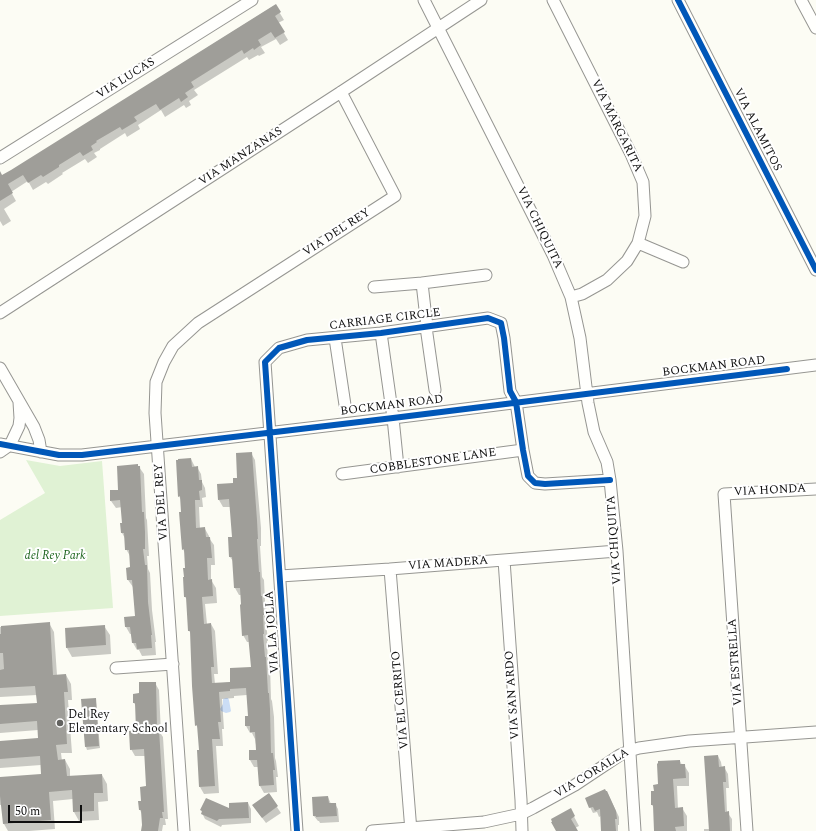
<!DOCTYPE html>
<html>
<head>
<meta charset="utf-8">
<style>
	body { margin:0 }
	#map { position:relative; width:816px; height:831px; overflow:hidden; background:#fcfcf4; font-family:Spectral,serif }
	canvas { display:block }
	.scale { position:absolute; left:8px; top:805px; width:74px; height:18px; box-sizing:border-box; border:2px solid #0f0f0f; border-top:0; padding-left:5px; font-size:12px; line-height:14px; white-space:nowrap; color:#0f0f0f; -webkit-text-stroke:3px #fff; paint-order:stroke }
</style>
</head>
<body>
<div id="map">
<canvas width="816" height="831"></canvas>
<div class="scale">50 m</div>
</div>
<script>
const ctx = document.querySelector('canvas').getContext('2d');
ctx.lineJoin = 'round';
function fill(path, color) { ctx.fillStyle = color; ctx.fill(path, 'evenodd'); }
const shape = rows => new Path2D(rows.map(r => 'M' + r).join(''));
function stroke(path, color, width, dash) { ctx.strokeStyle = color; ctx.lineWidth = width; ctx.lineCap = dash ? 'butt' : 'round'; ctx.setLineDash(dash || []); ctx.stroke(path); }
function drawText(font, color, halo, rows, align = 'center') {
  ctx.font = font + ' Spectral,serif'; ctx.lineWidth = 4; ctx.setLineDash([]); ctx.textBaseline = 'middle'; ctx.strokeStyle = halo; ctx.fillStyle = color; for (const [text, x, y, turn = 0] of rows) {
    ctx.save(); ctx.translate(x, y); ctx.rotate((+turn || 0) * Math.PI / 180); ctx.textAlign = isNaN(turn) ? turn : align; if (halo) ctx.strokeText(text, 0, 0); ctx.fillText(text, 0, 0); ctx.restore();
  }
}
const green = shape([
	[26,460,60,466,102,461,113,608,0,616,0,520,45,493]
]);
const water = shape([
	[226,698,228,698,229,700,231,711,230,712,226,713,221,711,220,709,223,704,223,699]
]);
const shadow = shape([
	[275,5,284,20,278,23,288,40,280,45,276,39,261,47,265,53,259,56,258,55,249,60,247,57,194,90,198,95,189,101,191,105,186,108,184,105,165,117,161,110,138,125,140,129,127,137,125,133,100,149,100,150,94,153,97,157,88,163,85,159,62,173,63,174,48,184,46,182,33,190,28,181,11,192,16,201,4,209,11,221,3,226,0,221,0,178],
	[251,453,255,460,261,528,261,546,260,546,262,577,264,580,265,602,266,604,267,622,266,622,268,641,267,641,268,663,270,666,271,699,272,701,274,717,275,758,276,761,278,777,276,777,277,792,264,793,260,786,258,767,254,767,250,760,257,751,255,739,252,733,250,733,246,726,246,717,249,717,247,695,234,696,234,698,222,699,224,729,222,729,223,746,216,746,219,793,204,794,200,787,200,751,198,728,196,725,191,633,189,631,187,599,185,597,185,553,183,549,182,513,181,500,179,496,191,459,195,467,197,467,201,474,202,482,205,488,206,497,202,498,203,507,199,507,200,529,205,529,209,536,209,538,214,545,215,565,211,565,211,580,216,588,217,603,205,604,207,624,211,624,215,631,218,674,214,674,215,684,231,682,252,668,250,642,247,642,243,635,242,595,239,595,235,588,233,561,230,557,233,538,231,507,223,507,219,500,238,479],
	[139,467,144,474,146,518,147,520,149,556,147,556,148,569,150,573,152,610,156,642,155,642,156,655,142,656,139,650,137,650,133,643,132,634,130,634,126,627,125,618,136,617,133,587,128,580,131,568,130,556,126,549,126,540,122,533,123,524,122,507,116,508,111,501],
	[49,623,54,632,57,675,66,675,71,684,72,700,68,700,72,753,61,753,62,761,65,760,70,769,70,777,102,775,107,784,108,801,98,802,99,820,79,821,74,812,73,799,53,801,55,829,29,831,8,831,4,824,2,805,0,805,0,778,42,775,41,765,0,768,0,742,39,739,38,730,0,733,0,706,38,704,37,695,0,697,0,627],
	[104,626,110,635,111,654,72,657,67,648],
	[155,683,159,690,161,734,163,737,168,819,165,819,166,825,163,825,162,831,142,831,142,814,140,810,147,787,145,756,135,756,131,749,137,731,136,706,134,703,140,694],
	[95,699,96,702,100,748,87,750,86,747,82,700],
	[718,756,721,762,722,768,724,767,728,774,729,788,726,788,727,812,732,819,732,831,704,831,704,829,709,829],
	[680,761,682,765,684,765,689,773,689,786,677,786,678,809,682,808,687,816,687,831,655,831,654,808,652,805,655,792],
	[607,792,619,817,619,825,618,825,618,831,602,831,601,816,599,817,597,812,593,813,586,799],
	[268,794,281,813,266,823,257,811],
	[328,797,331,804,335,804,338,809,339,822,320,823,319,821,318,821,314,816],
	[248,803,251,809,251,823,222,825,221,827,205,819,202,813,202,812,201,810,230,810],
	[570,809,579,826,575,828,577,831,557,831]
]);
const building = shape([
	[276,4,281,12,275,16,285,32,275,38,271,32,258,40,261,45,254,50,253,48,244,54,242,50,191,82,194,87,185,93,188,97,181,102,179,98,160,110,156,104,134,117,137,121,122,130,120,127,96,141,97,142,91,146,93,150,83,156,80,152,59,165,59,167,43,177,41,175,28,183,23,175,8,184,13,193,0,201,0,171,2,175,11,170],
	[252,452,257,520,258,539,257,539,259,572,260,572,261,596,262,596,264,615,263,615,264,634,263,634,265,657,266,657,268,693,269,693,270,709,271,753,273,753,275,770,273,770,274,785,259,786,257,760,249,760,249,750,256,750,255,732,250,732,250,726,245,726,245,716,248,716,246,688,230,689,230,691,219,692,221,722,218,722,220,739,212,739,215,786,199,787,197,750,199,750,197,725,195,726,192,686,190,631,188,631,186,597,184,597,183,577,184,577,183,568,185,568,184,549,182,550,179,512,181,512,180,496,178,497,176,460,178,460,178,459,191,458,192,467,198,466,199,480,202,480,202,490,199,491,200,500,195,500,196,528,205,527,206,537,210,537,212,558,207,558,208,580,212,579,213,596,202,597,204,624,211,623,214,667,211,667,212,683,230,682,230,668,251,667,248,635,242,636,240,605,241,604,240,588,234,588,232,557,229,557,228,537,232,537,229,499,218,500,217,484,233,483,233,478,237,478,236,453],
	[138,464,138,466,140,466,142,512,144,512,145,532,145,549,143,549,145,565,147,565,148,602,152,635,151,635,152,648,137,649,136,643,132,643,130,627,125,627,124,617,135,616,132,580,127,580,126,568,130,567,129,550,125,550,124,533,121,533,120,523,122,523,120,500,110,501,110,490,118,490,117,466],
	[50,622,53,675,66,674,68,692,64,692,67,744,56,745,58,760,65,759,67,776,102,774,103,793,94,793,94,811,73,812,72,790,49,792,51,820,3,824,0,796,0,777,41,774,40,756,0,759,0,741,38,738,37,721,0,724,0,705,37,703,35,686,0,688,0,670,4,669,3,653,0,653,0,634,1,634,1,626],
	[105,625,106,645,66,648,65,628],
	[139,682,156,682,157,729,159,729,164,812,162,812,163,818,160,818,158,831,141,831,142,825,141,810,139,810,138,801,141,801,140,787,146,786,144,749,130,750,129,731,136,730,135,703,133,703,133,694,139,693],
	[96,698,99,746,85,747,81,699],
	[718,755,719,767,725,766,726,782,723,782,725,812,729,811,730,831,709,831,704,756],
	[680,760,680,764,685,764,686,778,673,779,675,808,683,807,684,826,675,827,676,831,654,831,653,805,651,805,651,791,654,791,653,785,658,784,657,764,658,763,658,761],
	[605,789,606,791,607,791,616,811,617,819,615,819,616,831,601,831,600,809,595,811,593,807,589,808,585,798],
	[269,793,278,806,262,818,252,805],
	[328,796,329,803,336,803,337,816,316,817,316,816,313,816,312,797],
	[206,798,229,808,229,803,248,802,249,818,219,819,217,821,201,814,202,811,200,810],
	[571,808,575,816,571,819,578,831,556,831,551,822,552,822,551,819]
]);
const minor = shape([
	[424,0,553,255,571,297,580,338,588,403,594,432,607,462,610,480,617,551,635,831],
	[553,0,631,154,643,182,645,216,638,243,627,261,607,280,582,294,571,297],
	[678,0,816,270],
	[801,0,816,28],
	[0,158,252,0],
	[638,243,683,262],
	[374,287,422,283],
	[0,313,341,92,481,0],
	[426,327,435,390],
	[427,327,422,283,486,275],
	[381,333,393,418,398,467],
	[335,338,345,405],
	[0,368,34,427,39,440,41,452],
	[0,444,59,455,82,455,393,418,816,365],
	[0,452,10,445,19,426,20,418,19,402],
	[342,474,523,450],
	[504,560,521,800,522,831],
	[390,569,411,831],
	[280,576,390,569,617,551],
	[116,668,173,664],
	[184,831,155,413,156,382,164,362,173,346,198,323,395,196,341,92],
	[297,831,265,362,279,348,307,340,381,333,488,318,501,323,504,338,510,391,516,402,523,450,528,476,535,483,545,484,610,480],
	[372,831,484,822,521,814,533,808,575,785,620,755,629,751,639,748,689,741,816,732],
	[747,831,724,494,816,489]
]);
const cycleway = shape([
	[678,0,816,270],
	[0,444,59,455,82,455,393,418,787,369],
	[297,831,265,362,279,348,307,340,381,333,488,318,501,323,504,338,510,391,516,402,523,450,528,476,535,483,545,484,610,480]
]);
const markers = [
	[60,723,4,"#62625f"]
];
const streetNames = [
	["VIA LUCAS",126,79,-32],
	["VIA MARGARITA",616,126,64],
	["VIA ALAMITOS",757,130,63],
	["VIA MANZANAS",241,157,-33],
	["VIA CHIQUITA",539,228,64],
	["VIA DEL REY",337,233,-33],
	["CARRIAGE CIRCLE",385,320,-7],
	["BOCKMAN ROAD",714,367,-7],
	["BOCKMAN ROAD",392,406,-7],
	["COBBLESTONE LANE",433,462,-8],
	["VIA HONDA",770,491,-3],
	["VIA DEL REY",162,502,-94],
	["VIA CHIQUITA",615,540,-94],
	["VIA MADERA",448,564,-4],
	["VIA LA JOLLA",273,632,-94],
	["VIA ESTRELLA",736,662,-94],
	["VIA SAN ARDO",513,695,-94],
	["VIA EL CERRITO",401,700,-95],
	["VIA CORALLA",592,774,-31]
];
const parkNames = [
	["del Rey Park",55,557]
];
const poiNames = [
	["Del Rey",68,716],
	["Elementary School",68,730]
];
fill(green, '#e0f2d4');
fill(water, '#cbddf5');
fill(shadow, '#0003');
fill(building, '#9f9e99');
stroke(minor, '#969692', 13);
stroke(minor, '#fffffd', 11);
stroke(cycleway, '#0057b8', 6);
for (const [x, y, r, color] of markers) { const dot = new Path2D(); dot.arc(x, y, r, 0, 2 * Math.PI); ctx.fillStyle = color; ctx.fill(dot); stroke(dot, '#fff', 1.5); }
drawText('12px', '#0f0f0f', '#fff', streetNames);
drawText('italic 12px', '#1f661f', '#fff', parkNames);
drawText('12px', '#0f0f0f', '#fff', poiNames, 'left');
</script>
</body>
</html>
